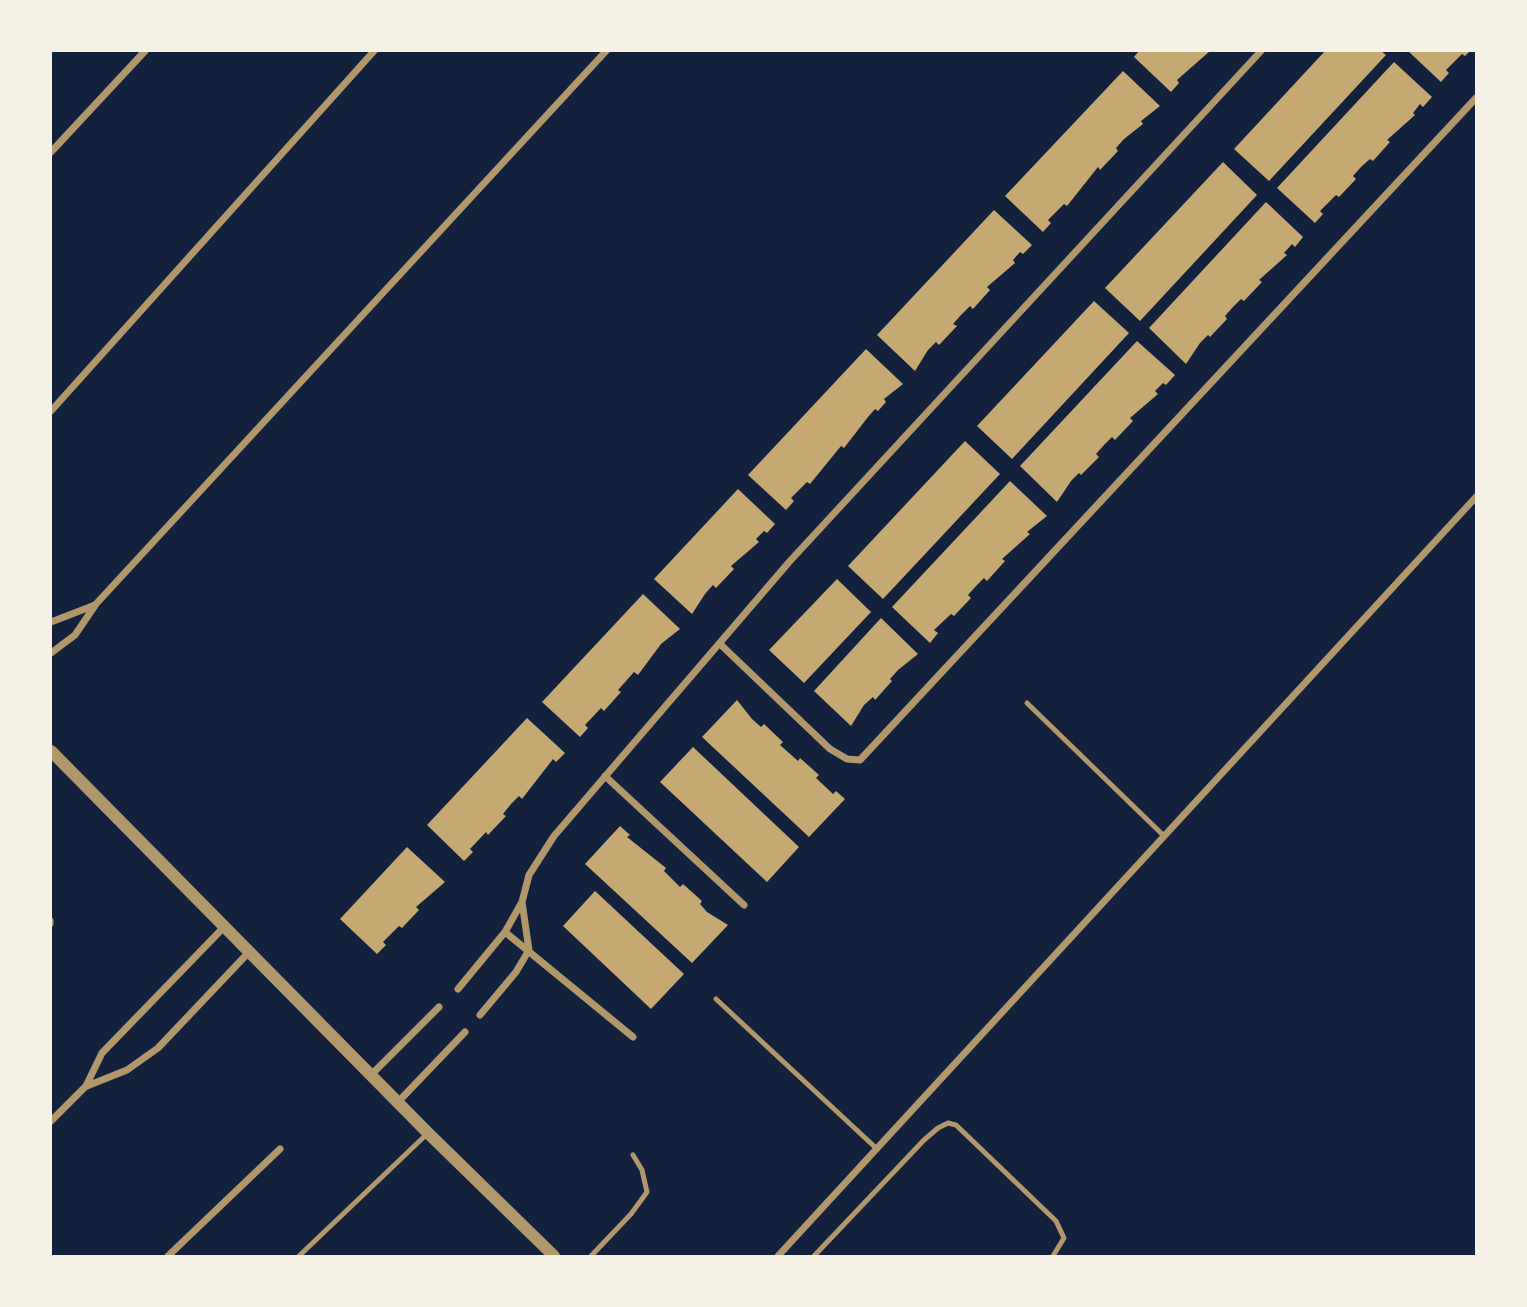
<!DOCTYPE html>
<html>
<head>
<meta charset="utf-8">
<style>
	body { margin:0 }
	#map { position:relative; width:1527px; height:1307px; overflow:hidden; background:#14213d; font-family:"PT Serif",serif }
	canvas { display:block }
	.frame { position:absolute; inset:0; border:52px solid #f6f1e7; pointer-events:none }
</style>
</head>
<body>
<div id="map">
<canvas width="1527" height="1307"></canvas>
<div class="frame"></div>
</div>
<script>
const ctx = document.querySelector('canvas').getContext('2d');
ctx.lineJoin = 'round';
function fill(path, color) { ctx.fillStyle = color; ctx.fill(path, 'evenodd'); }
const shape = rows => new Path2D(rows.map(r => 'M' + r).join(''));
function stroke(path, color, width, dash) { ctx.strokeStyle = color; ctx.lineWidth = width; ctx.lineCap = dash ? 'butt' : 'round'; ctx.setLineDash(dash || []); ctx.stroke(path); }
const building = shape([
	[1139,51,1210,51,1177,80,1179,83,1171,92,1134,57],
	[1325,51,1381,51,1386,55,1269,181,1234,149],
	[1408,51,1470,51,1465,56,1462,54,1446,70,1449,73,1441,82],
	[1394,62,1432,97,1423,107,1420,104,1413,113,1415,115,1387,140,1390,142,1373,161,1370,159,1361,167,1353,176,1356,179,1339,197,1336,195,1320,211,1323,214,1315,223,1277,188],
	[1123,71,1160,106,1141,121,1143,124,1124,139,1116,148,1118,151,1100,170,1098,167,1067,206,1064,204,1048,220,1051,223,1043,232,1005,196],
	[1223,162,1257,195,1140,321,1105,288],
	[1266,202,1303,237,1295,247,1292,244,1284,253,1287,255,1259,280,1262,282,1244,301,1241,299,1233,307,1225,316,1227,319,1210,337,1208,335,1200,343,1186,364,1149,328],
	[994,210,1032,245,1023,254,1020,252,1013,260,1015,263,987,287,990,290,973,309,970,306,961,315,953,324,957,326,939,345,936,342,928,350,915,371,877,335],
	[1094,301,1129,333,1012,459,977,426],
	[1137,341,1175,375,1166,385,1163,383,1155,391,1158,394,1130,418,1133,421,1115,440,1112,437,1104,445,1096,454,1099,457,1081,475,1079,473,1071,481,1057,502,1020,466],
	[866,349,903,384,884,399,886,402,878,411,875,409,868,417,844,448,841,446,810,484,807,482,791,498,794,501,786,510,748,475],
	[965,441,1000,474,883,599,848,566],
	[1010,481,1047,516,1027,532,1030,534,1002,559,1005,561,987,581,984,578,976,586,968,595,971,598,954,616,951,614,934,630,938,633,930,643,892,607],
	[738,489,775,524,767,533,764,531,756,539,759,542,731,566,734,569,716,588,713,585,705,594,692,614,654,579],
	[837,579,871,612,804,683,769,650],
	[643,594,680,629,661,644,638,675,634,672,618,690,621,692,604,711,601,708,585,725,588,728,580,737,542,702],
	[881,618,918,654,898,670,890,679,892,681,875,700,873,697,864,705,851,726,814,691],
	[737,700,752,719,761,727,764,724,783,742,780,745,798,761,800,758,819,775,816,778,833,794,836,791,845,799,809,837,702,737],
	[527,718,565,753,556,762,553,759,522,799,519,796,511,804,503,814,506,816,488,835,486,832,470,849,473,852,464,861,427,825],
	[693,747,799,847,767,882,660,782],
	[620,826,630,835,627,837,666,868,664,871,680,887,683,884,702,901,700,904,707,912,728,925,692,963,585,864],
	[407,847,445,882,416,907,419,910,402,928,399,926,383,942,386,945,377,954,340,919],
	[595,891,684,974,651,1009,563,926]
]);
const service = shape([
	[1027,703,1163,835],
	[51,920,51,924],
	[716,999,877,1149],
	[299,1256,428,1133],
	[591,1256,631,1214,647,1192,642,1170,633,1155],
	[814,1256,924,1140,938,1128,948,1123,956,1125,1056,1221,1064,1238,1053,1256]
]);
const minor = shape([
	[51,152,145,51],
	[51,411,374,51],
	[51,622,95,605],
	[720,644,830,749,847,759,860,760,1476,98],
	[51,653,75,635,96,604,606,51],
	[605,776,744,905],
	[522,902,529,875,554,836,790,561,1261,51],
	[505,932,633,1037],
	[458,989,505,932,522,902,529,950,516,972,480,1015],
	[372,1074,439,1007],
	[87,1086,127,1070,158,1048,250,951],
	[399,1101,465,1032],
	[51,1121,86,1086,102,1053,225,926],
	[168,1256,280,1149],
	[778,1256,1476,497]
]);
const tertiary = shape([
	[51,751,428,1133,554,1256]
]);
fill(building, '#c6a872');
stroke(service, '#b1986c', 5);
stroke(minor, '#b1986c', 7);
stroke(tertiary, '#b1986c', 12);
</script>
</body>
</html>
